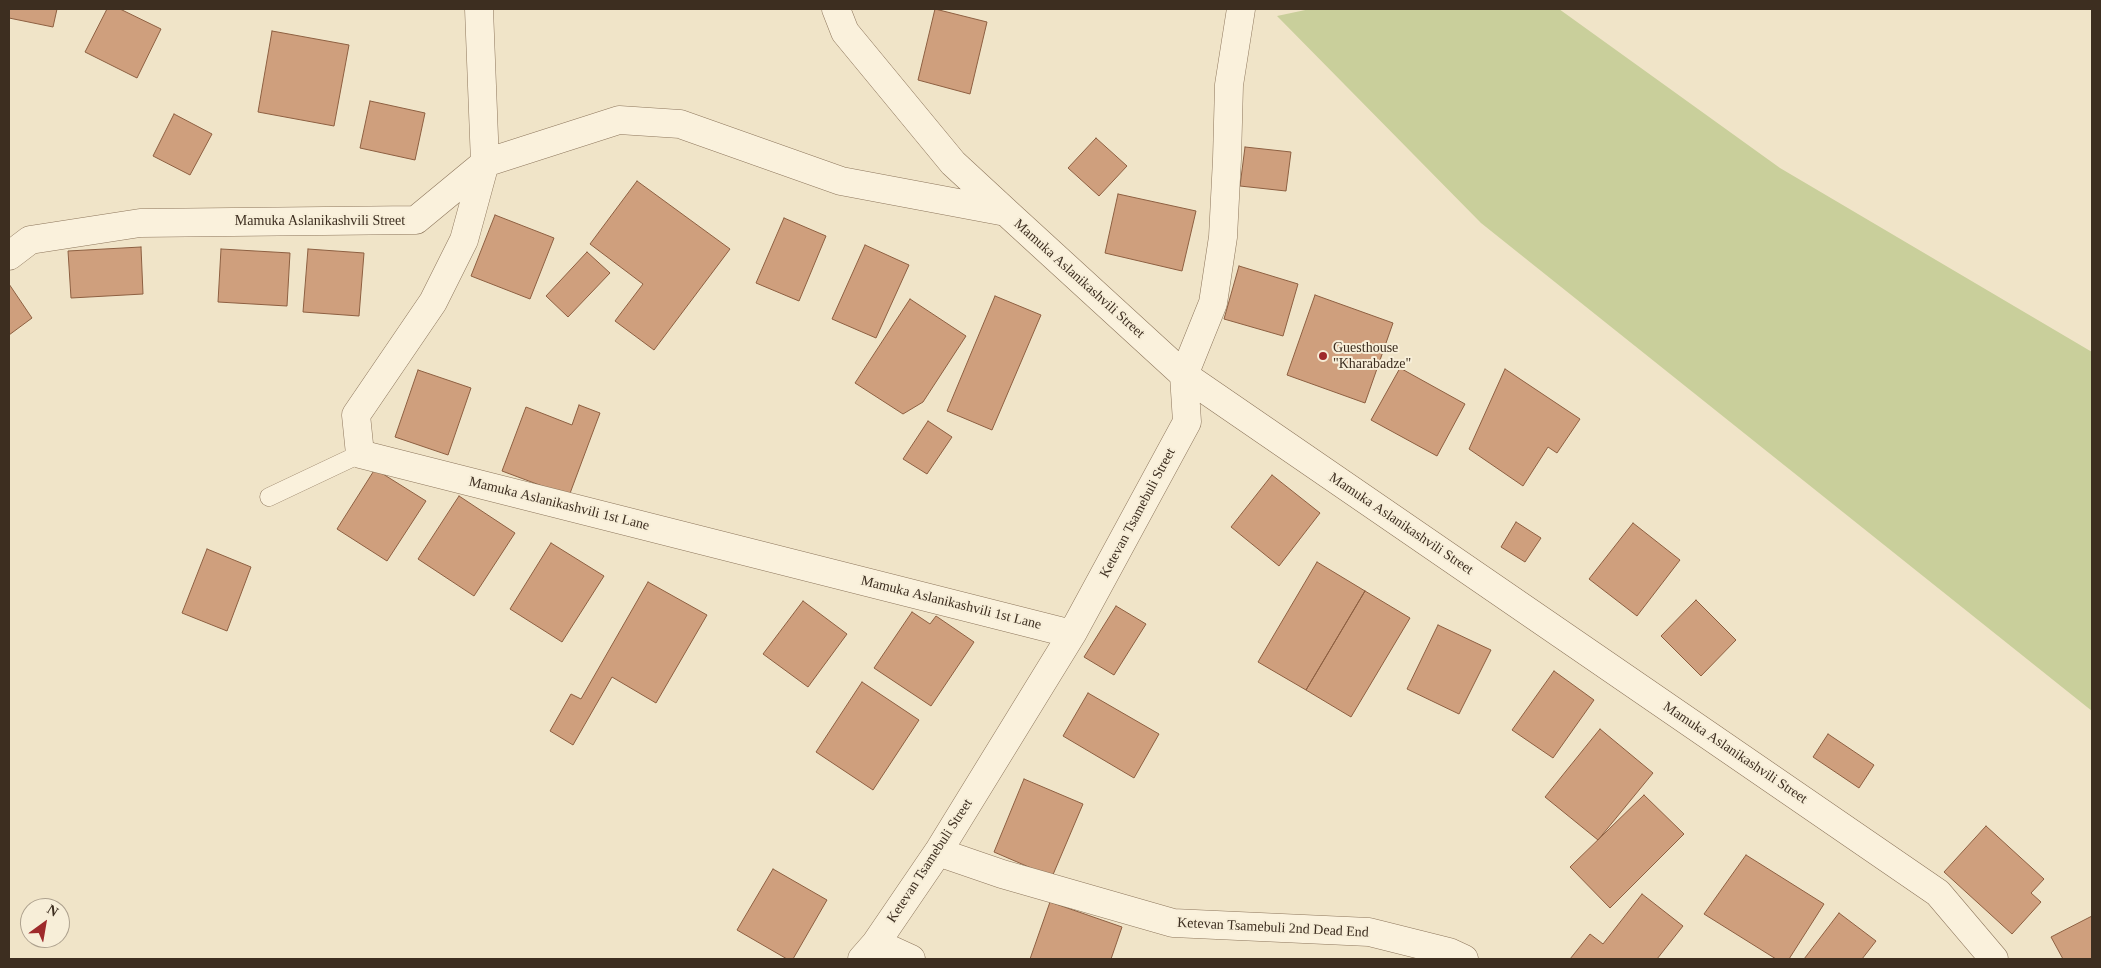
<!DOCTYPE html>
<html>
<head>
<meta charset="utf-8">
<style>
	body { margin:0 }
	#map { position:relative; width:2101px; height:968px; overflow:hidden; background:#f0e4c8; font-family:Georgia,serif }
	canvas { display:block }
	.frame { position:absolute; inset:0; border:10px solid #3d2e20; pointer-events:none }
	.north { position:absolute; left:20px; top:898px; width:50px; height:50px; box-sizing:border-box; background:#f7eed8; border:1px solid #ada18e; border-radius:50%; rotate:32deg; font-size:14px; font-weight:700; line-height:20px; text-align:center; color:#3d2e20 }
	.north::after { content:''; display:block; margin:auto; width:18px; height:22px; background:#9e2a2b; clip-path:polygon(50% 0,100% 100%,50% 72%,0 100%) }
</style>
</head>
<body>
<div id="map">
<canvas width="2101" height="968"></canvas>
<div class="frame"></div>
<div class="north">N</div>
</div>
<script>
const ctx = document.querySelector('canvas').getContext('2d');
ctx.lineJoin = 'round';
function fill(path, color) { ctx.fillStyle = color; ctx.fill(path, 'evenodd'); }
const shape = rows => new Path2D(rows.map(r => 'M' + r).join(''));
function stroke(path, color, width, dash) { ctx.strokeStyle = color; ctx.lineWidth = width; ctx.lineCap = dash ? 'butt' : 'round'; ctx.setLineDash(dash || []); ctx.stroke(path); }
function drawText(font, color, halo, rows, align = 'center') {
  ctx.font = font + ' Georgia,serif'; ctx.lineWidth = 4; ctx.setLineDash([]); ctx.textBaseline = 'middle'; ctx.strokeStyle = halo; ctx.fillStyle = color; for (const [text, x, y, turn = 0] of rows) {
    ctx.save(); ctx.translate(x, y); ctx.rotate((+turn || 0) * Math.PI / 180); ctx.textAlign = isNaN(turn) ? turn : align; if (halo) ctx.strokeText(text, 0, 0); ctx.fillText(text, 0, 0); ctx.restore();
  }
}
const green = shape([
	[1310,9,1559,9,1780,168,2092,352,2092,711,1481,223,1277,16]
]);
const building = shape([
	[9,9,57,9,53,27,9,18,9,9],
	[107,9,120,9,161,29,137,78,85,52,107,9],
	[935,9,987,22,970,94,918,80,935,9],
	[272,31,349,45,334,126,258,112,272,31],
	[370,101,425,113,415,160,360,148,370,101],
	[174,114,212,134,190,175,153,156,174,114],
	[1096,138,1127,166,1099,196,1068,168,1096,138],
	[1245,147,1291,152,1286,191,1240,186,1245,147],
	[637,181,730,249,654,350,615,321,643,284,590,244,637,181],
	[1118,194,1196,211,1182,271,1105,253,1118,194],
	[495,215,554,238,530,299,471,276,495,215],
	[784,218,826,236,799,301,756,283,784,218],
	[865,245,909,265,876,338,832,319,865,245],
	[141,247,143,294,71,298,68,251,141,247],
	[221,249,290,253,287,306,218,302,221,249],
	[308,249,364,253,359,316,303,312,308,249],
	[587,252,610,273,568,317,546,296,587,252],
	[1239,266,1298,284,1283,336,1224,319,1239,266],
	[9,284,32,318,9,335,9,284],
	[1315,295,1393,323,1365,403,1287,375,1315,295],
	[995,296,1041,315,992,430,947,411,995,296],
	[910,299,966,336,923,402,903,414,855,383,910,299],
	[1400,368,1465,404,1437,456,1371,420,1400,368],
	[1505,369,1580,419,1557,453,1548,447,1523,486,1469,449,1505,369],
	[418,370,471,388,448,455,395,437,418,370],
	[579,405,600,413,569,496,502,471,526,407,572,425,579,405],
	[928,421,952,437,927,474,903,459,928,421],
	[375,469,426,501,387,561,337,529,375,469],
	[1272,475,1320,513,1279,566,1231,527,1272,475],
	[459,496,515,533,474,596,418,559,459,496],
	[1516,522,1541,538,1525,562,1501,547,1516,522],
	[1633,523,1680,560,1637,616,1589,579,1633,523],
	[551,543,604,576,562,642,510,609,551,543],
	[207,549,251,567,227,631,182,613,207,549],
	[1317,562,1365,591,1306,690,1258,662,1317,562],
	[648,582,707,615,656,703,612,677,573,745,550,731,571,694,581,699,648,582],
	[1365,591,1410,618,1351,717,1306,690,1365,591],
	[1696,600,1736,640,1701,676,1661,636,1696,600],
	[803,601,847,634,808,687,763,654,803,601],
	[1116,606,1146,624,1114,675,1084,657,1116,606],
	[912,612,930,624,936,616,974,642,931,706,874,668,912,612],
	[1438,625,1491,650,1459,714,1407,689,1438,625],
	[1554,671,1594,700,1553,758,1512,730,1554,671],
	[862,682,919,720,873,790,816,752,862,682],
	[1088,693,1159,734,1134,778,1063,736,1088,693],
	[1600,729,1653,773,1598,840,1545,797,1600,729],
	[1828,734,1874,765,1859,788,1813,757,1828,734],
	[1024,779,1083,804,1052,877,994,852,1024,779],
	[1644,795,1684,834,1610,908,1570,867,1644,795],
	[1986,826,2044,879,2031,893,2041,902,2012,934,1944,872,1986,826],
	[1746,855,1824,904,1789,959,1776,959,1704,914,1746,855],
	[773,869,827,900,793,959,787,959,737,930,773,869],
	[1642,894,1683,926,1657,959,1570,959,1590,934,1603,944,1642,894],
	[1050,902,1122,927,1111,959,1030,959,1050,902],
	[1839,913,1876,941,1862,959,1804,959,1839,913],
	[2092,916,2092,959,2063,959,2051,937,2092,916]
]);
const lane = shape([
	[269,497,360,454]
]);
const street = shape([
	[479,9,485,163,464,240,433,302,356,415,360,454,1072,634],
	[836,9,845,32,953,163,1006,212],
	[9,256,30,240,140,223,416,220,485,163,619,120,680,124,841,181,1006,212,1184,375,1938,893,1994,959],
	[938,852,1002,874,1173,923,1369,932,1449,952,1464,959],
	[876,943,911,959],
	[862,959,876,943,938,852,1072,634,1187,422,1184,375,1213,303,1223,237,1227,159,1229,85,1241,9]
]);
const markers = [
	[1323,356,5,"#9e2a2b"]
];
const streetNames = [
	["Mamuka Aslanikashvili Street",320,221],
	["Mamuka Aslanikashvili Street",1079,279,42],
	["Mamuka Aslanikashvili 1st Lane",559,504,14],
	["Ketevan Tsamebuli Street",1138,513,-62],
	["Mamuka Aslanikashvili Street",1401,524,34],
	["Mamuka Aslanikashvili 1st Lane",951,603,14],
	["Mamuka Aslanikashvili Street",1735,753,34],
	["Ketevan Tsamebuli Street",930,861,-57],
	["Ketevan Tsamebuli 2nd Dead End",1273,928,3]
];
const poiNames = [
	["Guesthouse",1333,348],
	["\"Kharabadze\"",1333,364]
];
fill(green, '#c9cf9b');
fill(building, '#cf9f7d');
stroke(building, '#8d5f41', 1);
stroke(lane, '#8d765c', 19);
stroke(street, '#8d765c', 29);
stroke(lane, '#faf1dc', 18);
stroke(street, '#faf1dc', 28);
for (const [x, y, r, color] of markers) { const dot = new Path2D(); dot.arc(x, y, r, 0, 2 * Math.PI); ctx.fillStyle = color; ctx.fill(dot); stroke(dot, '#f7eed8', 2); }
drawText('14px', '#3d2e20', '#f7eed8', streetNames);
drawText('14px', '#3d2e20', '#f7eed8', poiNames, 'left');
</script>
</body>
</html>
